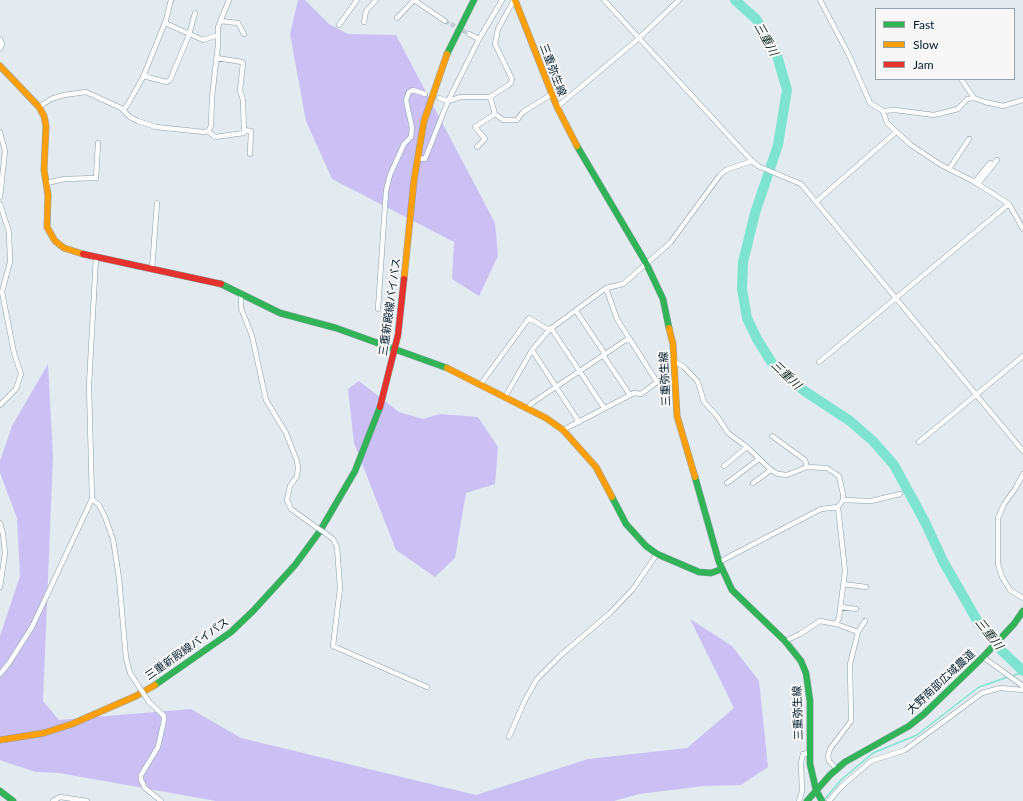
<!DOCTYPE html>
<html>
<head>
<meta charset="utf-8">
<style>
	body { margin:0 }
	#map { position:relative; width:1023px; height:801px; overflow:hidden; background:#e3ebf0; font-family:Lato,sans-serif }
	canvas { display:block }
	.legend { position:absolute; left:875px; top:8px; width:140px; height:72px; box-sizing:border-box; background:#f7f7f7; border:1px solid #949fa6; margin:0; padding:5px 7px; list-style:none; font-size:12px; color:#001c2d }
	.legend li { display:flex; align-items:center; gap:8px; height:20px }
	.legend b { width:20px; border:1px solid #949fa6 }
</style>
</head>
<body>
<div id="map">
<canvas width="1023" height="801"></canvas>
<ul class="legend">
<li><b style="height:5px;background:#30b455"></b>Fast</li>
<li><b style="height:5px;background:#ff9f0a"></b>Slow</li>
<li><b style="height:5px;background:#e5322d"></b>Jam</li>
</ul>
</div>
<script>
const ctx = document.querySelector('canvas').getContext('2d');
ctx.lineJoin = 'round';
function fill(path, color) { ctx.fillStyle = color; ctx.fill(path, 'evenodd'); }
const shape = rows => new Path2D(rows.map(r => 'M' + r).join(''));
function stroke(path, color, width, dash) { ctx.strokeStyle = color; ctx.lineWidth = width; ctx.lineCap = dash ? 'butt' : 'round'; ctx.setLineDash(dash || []); ctx.stroke(path); }
function drawText(font, color, halo, rows, align = 'center') {
  ctx.font = font + ' Lato,"Noto Sans JP",sans-serif'; ctx.lineWidth = 4; ctx.setLineDash([]); ctx.textBaseline = 'middle'; ctx.strokeStyle = halo; ctx.fillStyle = color; for (const [text, x, y, turn = 0] of rows) {
    ctx.save(); ctx.translate(x, y); ctx.rotate((+turn || 0) * Math.PI / 180); ctx.textAlign = isNaN(turn) ? turn : align; if (halo) ctx.strokeText(text, 0, 0); ctx.fillText(text, 0, 0); ctx.restore();
  }
}
const forest = shape([
	[298,0,305,0,329,24,348,34,396,35,495,223,498,256,479,296,452,279,454,242,332,179,306,121,290,34],
	[48,364,53,456,43,701,59,720,191,709,241,738,476,795,588,759,687,748,734,708,690,619,732,646,759,681,768,767,741,785,704,786,639,794,614,801,216,801,59,773,36,772,2,761,0,760,0,636,20,576,17,518,0,473,0,461,12,426],
	[359,381,399,412,423,419,440,414,478,417,498,447,495,484,466,493,455,558,435,577,396,550,354,443,348,389]
]);
const stream = shape([
	[1012,676,1023,672],
	[825,799,841,780,873,753,917,735,979,687,1008,677]
]);
const river = shape([
	[735,0,756,19,776,52,787,90,778,145,755,213,743,262,742,289,747,318,757,339,772,363,803,390,850,421,873,441,894,465,925,522,943,561,978,622,1002,651,1023,671]
]);
const streetTunnel = shape([
	[445,21,469,34]
]);
const street = shape([
	[414,0,445,21],
	[604,0,752,161,758,166,801,184,1023,451],
	[820,0,849,55,870,103,883,111,887,123,911,145,941,165,973,181,1009,204,1023,229],
	[397,18,414,0],
	[220,21,238,23,244,34],
	[364,22,366,11,376,0],
	[165,23,203,40,218,35],
	[339,25,357,0],
	[469,34,479,39,502,0],
	[0,39,2,44,0,49],
	[143,76,167,82,170,80,189,35,195,13],
	[961,79,974,98,985,102,1003,106,1023,100],
	[439,98,448,101,461,97,490,97],
	[39,107,51,99,64,95,86,92,121,108,130,117,138,121,156,127,204,132,208,131,211,126,212,97,218,45,218,27,229,0],
	[557,107,638,39,679,0],
	[123,110,128,104,143,77,166,20,171,0],
	[883,111,895,110,934,115,958,109,967,99,974,98],
	[495,114,490,97,507,86,511,83,512,79,495,44,498,29,514,0],
	[244,130,251,131,250,154],
	[208,131,215,137,244,133,243,100,240,90,243,63,242,62,217,58],
	[0,132,5,151,0,197],
	[477,147,485,139,475,127,495,114,503,120,517,120,523,112,552,94],
	[417,158,425,159,448,101,479,39],
	[949,169,969,139],
	[975,182,990,163],
	[47,183,64,179,96,178,98,143],
	[978,184,997,160],
	[817,201,896,132],
	[0,204,9,232,10,262,2,292,14,353,21,374,16,389,0,405],
	[152,269,157,203],
	[606,288,617,319,657,382],
	[241,293,241,308,252,336,266,400,286,433,297,461,298,468,297,476,290,486,287,500,291,509,316,527],
	[378,309,386,191,390,175,404,144,411,137,412,128,406,100,409,92,413,90,425,94],
	[576,311,605,354],
	[551,328,604,408],
	[532,350,579,422],
	[603,355,630,395],
	[674,361,684,367,698,382,704,402,717,416,728,433,747,447,771,470,778,474,787,475,807,467,827,468,839,476,843,494,843,500,838,507,821,509,719,562],
	[819,362,1009,204],
	[480,385,529,318,549,330],
	[505,397,532,350,549,330,606,288,623,284,670,243,720,175,726,170,752,161],
	[527,409,532,403,629,338],
	[563,430,634,393,641,394,657,382,674,382],
	[772,436,805,460,807,467],
	[919,442,1023,356],
	[724,466,747,447],
	[1023,474,1015,489,1004,504,998,518,998,564,1002,577,1010,590,1023,598],
	[727,483,759,459],
	[753,483,771,470],
	[92,499,99,505,105,517,113,539,119,578,126,658,130,673,136,682],
	[843,500,871,501,900,494],
	[0,523,3,534,5,553,0,587],
	[325,533,333,539,337,547,340,588,333,646,427,687],
	[843,584,866,587],
	[841,607,856,609],
	[836,624,858,632,865,621],
	[785,641,800,634,820,621,836,624,839,618,845,571,838,507],
	[983,657,1023,686],
	[0,674,9,663,32,627,92,499,89,385,96,257],
	[149,702,164,716,164,720,158,747,141,775,141,780,145,788,161,801],
	[509,737,525,700,537,679,561,655,610,613,633,589,657,554],
	[837,769,829,761,828,756,830,749,851,721,850,664,858,632],
	[53,801,60,797,87,801],
	[799,801,802,791,801,763,803,754,809,753],
	[829,801,841,787,871,761,905,750,982,693,1000,688,1023,690]
]);
const fast = shape([
	[447,54,474,0],
	[577,146,646,263,663,299,669,328],
	[221,284,280,313,336,328,447,368],
	[695,477,719,562,732,590,785,641,801,661,806,673,810,701,810,764,816,790,822,801],
	[612,497,626,524,646,546,657,554,699,572,711,573,722,569],
	[155,685,231,632,253,611,295,565,320,531,355,471,380,407],
	[0,791,13,801],
	[807,801,830,775,845,762,909,726,924,714,983,657,1014,624,1023,611]
]);
const slow = shape([
	[515,0,557,107,577,146],
	[0,66,39,107,44,116,46,126,44,170,48,195,47,227,55,241,64,248,83,254],
	[404,279,414,180,424,121,447,54],
	[669,328,673,344,677,416,695,477],
	[447,368,546,418,563,430,596,467,612,497],
	[0,740,44,733,72,724,136,696,155,685]
]);
const jam = shape([
	[83,254,221,284],
	[380,407,398,335,404,279]
]);
const streetBridge = shape([
	[316,527,325,533],
	[136,682,149,702]
]);
const streetNames = [
	["三重弥生線",553,70,69],
	["三重新殿線バイパス",390,307,-82],
	["三重弥生線",665,379,-93],
	["三重新殿線バイパス",187,649,-35],
	["大野南部広域農道",941,682,-43],
	["三重弥生線",798,713,-92]
];
const waterNames = [
	["三重川",766,39,61],
	["三重川",786,375,43],
	["三重川",989,634,52]
];
fill(forest, '#cac0f4');
stroke(stream, '#7ee4d0', 1.5);
stroke(river, '#7ee4d0', 10);
stroke(streetTunnel, '#c1ccd3', 4.5, [4.5, 2]);
stroke(street, '#8a9ea8', 5.5);
stroke(fast, '#8a9ea8', 7);
stroke(slow, '#8a9ea8', 7);
stroke(jam, '#8a9ea8', 7);
stroke(street, '#fbfcfd', 4.5);
stroke(fast, '#30b455', 6);
stroke(slow, '#ff9f0a', 6);
stroke(jam, '#e5322d', 6);
stroke(streetBridge, '#8a9ea8', 5.5, []);
stroke(streetBridge, '#fbfcfd', 4.5);
drawText('11px', '#001c2d', '#f7f7f7', streetNames);
drawText('italic 12px', '#182f29', '#f7f7f7', waterNames);
</script>
</body>
</html>
